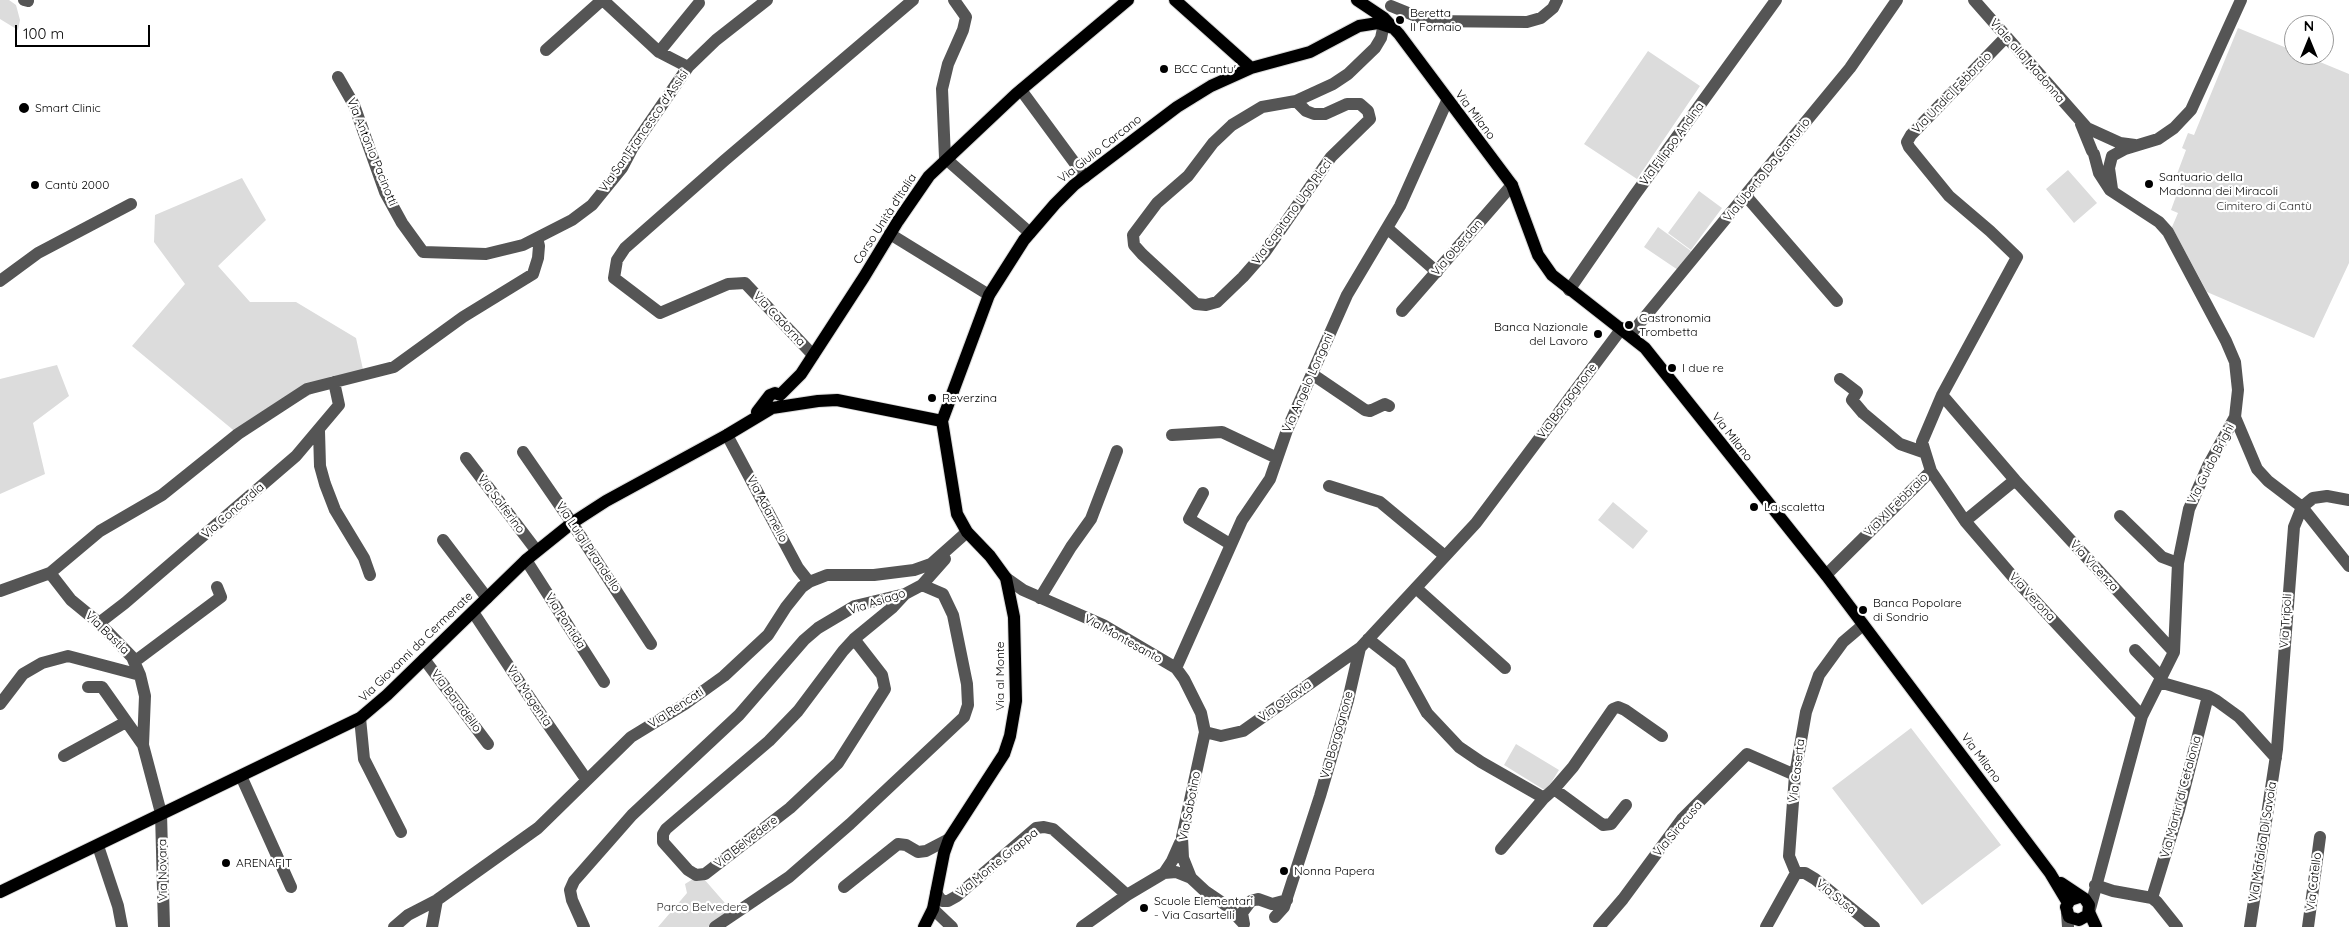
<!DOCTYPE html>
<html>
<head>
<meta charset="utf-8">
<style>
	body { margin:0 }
	#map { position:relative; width:2349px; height:927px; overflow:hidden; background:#fff; font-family:Quicksand,sans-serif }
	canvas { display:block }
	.north { position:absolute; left:2284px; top:15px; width:50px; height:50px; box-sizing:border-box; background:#fff; border:1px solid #999; border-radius:50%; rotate:0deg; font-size:14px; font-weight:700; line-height:20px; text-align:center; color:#000 }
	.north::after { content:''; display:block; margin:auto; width:18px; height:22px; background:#000; clip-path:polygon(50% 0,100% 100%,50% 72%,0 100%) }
	.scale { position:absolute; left:15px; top:25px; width:135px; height:22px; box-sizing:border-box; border:2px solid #000; border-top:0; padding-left:6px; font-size:15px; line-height:18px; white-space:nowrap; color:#000; -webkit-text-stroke:4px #fff; paint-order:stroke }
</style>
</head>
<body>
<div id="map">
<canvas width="2349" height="927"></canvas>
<div class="north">N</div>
<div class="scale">100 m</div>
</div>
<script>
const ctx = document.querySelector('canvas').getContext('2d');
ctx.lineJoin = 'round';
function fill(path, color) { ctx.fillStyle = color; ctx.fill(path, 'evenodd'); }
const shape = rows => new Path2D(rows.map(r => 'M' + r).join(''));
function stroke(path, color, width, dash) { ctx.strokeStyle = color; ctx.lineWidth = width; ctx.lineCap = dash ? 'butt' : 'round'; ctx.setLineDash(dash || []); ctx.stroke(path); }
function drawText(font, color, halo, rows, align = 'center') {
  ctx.font = font + ' Quicksand,sans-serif'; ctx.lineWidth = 4.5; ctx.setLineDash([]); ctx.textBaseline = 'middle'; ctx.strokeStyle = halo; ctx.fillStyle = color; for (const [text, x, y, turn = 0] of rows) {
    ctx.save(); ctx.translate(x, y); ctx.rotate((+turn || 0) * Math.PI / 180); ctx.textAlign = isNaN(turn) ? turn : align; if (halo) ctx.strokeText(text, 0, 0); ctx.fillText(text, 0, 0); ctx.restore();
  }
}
const green = shape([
	[0,0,9,0,16,5,20,20,18,30,0,19],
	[2238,28,2294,51,2294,55,2303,55,2349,74,2349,263,2314,338,2207,292,2172,227,2178,213,2171,210,2183,177,2177,174,2186,150,2182,148,2188,133,2194,135],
	[1648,51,1700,86,1637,179,1584,144],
	[2068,170,2097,203,2074,223,2046,189],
	[242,178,266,220,218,266,250,302,296,302,356,338,364,374,334,382,238,434,132,346,185,284,154,242,155,215],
	[1699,191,1722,208,1691,250,1668,233],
	[1658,227,1691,251,1678,270,1644,247],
	[57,365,69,396,33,423,45,474,0,494,0,379],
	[1613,502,1648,531,1633,549,1598,520],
	[1911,728,2001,845,1922,905,1832,788],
	[1516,744,1559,770,1546,791,1504,765],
	[693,879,704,879,731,910,708,927,658,927,687,893,685,884]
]);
const minor = shape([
	[24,0,28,1],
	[603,0,659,52,688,67],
	[954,0,966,17,963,30,948,64,942,89,945,158,1030,233],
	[1974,0,2087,128,2120,143,2135,145],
	[1391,6,1428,21,1527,22,1541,18,1553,8,1557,0],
	[546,50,602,0],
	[659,52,699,3],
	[338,77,354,105,385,192,402,223,423,252,486,254,523,245,572,220,592,205,622,168,633,147,688,67,716,40,767,0],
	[1021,90,1085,177],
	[1296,101,1306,111,1314,114,1325,114,1347,104,1360,104,1368,111,1370,119,1331,157,1265,252,1243,277,1217,302,1206,305,1196,304,1142,254,1134,245,1133,235,1157,203,1188,176,1213,143,1232,125,1262,107,1296,101,1333,84,1348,74,1375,48,1381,38,1384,24],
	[2081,124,2092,151],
	[2112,189,2109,168,2112,156,2125,149,2158,139,2174,128,2191,110,2241,0],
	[1746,196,1837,301],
	[1387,228,1437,272],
	[890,234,989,295],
	[0,281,38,253,131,204],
	[1569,290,1634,196,1776,0],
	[1402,311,1512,185],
	[1630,335,1850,68,1897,0],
	[813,355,745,283,728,284,660,313,614,278,617,260,625,248,725,160,913,0],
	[1312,374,1365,410,1370,411,1385,404,1389,406],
	[1840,379,1857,392,1852,400,1863,413,1900,444,1923,452],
	[1942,395,2015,480,1965,521],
	[2235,417,2257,469,2268,481,2302,507,2349,566],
	[319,431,320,466,325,484,335,510,364,558,370,575],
	[727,435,798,568,809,582],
	[1172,435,1222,432,1277,458],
	[523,452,572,523,651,644],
	[466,458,536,550],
	[1931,471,1965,521,2014,578,2142,716],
	[2015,480,2174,652],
	[1329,486,1380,502,1445,556],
	[1203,493,1189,519,1230,544],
	[2120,516,2162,557,2178,563],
	[443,540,487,598],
	[526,560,604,682],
	[50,573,71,600,99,623,132,657,140,675,145,696,143,745,161,813,164,927],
	[1826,575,1931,471,1922,442,1942,395,2017,257,1990,231,1949,196,1909,147,1907,142,1911,135,2006,37],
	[1006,578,1023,590,1103,625,1176,668,1184,679,1201,713,1205,732,1182,837,1183,858,1191,878],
	[1416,588,1505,668],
	[0,591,50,573,100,531,162,495,238,434,307,389,394,367,463,317,533,274,538,258,539,246,537,238],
	[1040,598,1071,547,1091,519,1117,451],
	[473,612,538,710,586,779],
	[99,623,125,603,296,456,339,405,334,382],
	[854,639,882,675,885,689,838,763,790,808,705,874,696,875,688,870,663,842,663,834,666,829,769,741,798,711,843,651,854,639,893,607,905,594],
	[1368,639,1400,664,1427,713,1459,747,1481,762,1544,798,1501,849],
	[2135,650,2161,677],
	[424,659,488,744],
	[134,662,221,597,217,587],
	[1176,668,1242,520,1270,479,1287,430,1347,295,1400,206,1447,101],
	[2159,682,2208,696,2217,701,2239,717,2276,758],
	[88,687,102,687,143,745],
	[0,704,23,674,42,663,68,656,140,675],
	[360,718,364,759,401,832],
	[1205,732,1221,736,1243,731,1360,648,1476,523,1622,328],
	[64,756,126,722],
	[241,776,291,887],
	[1554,789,1603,825,1611,824,1626,805],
	[1544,798,1554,789,1573,767,1613,709,1618,707,1625,710,1662,736],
	[98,846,118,906,122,927],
	[1164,873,1176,872,1191,878,1205,891,1227,906,1243,923],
	[1796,873,1789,856,1795,775,1806,712,1819,675,1843,642,1863,625],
	[1796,873,1805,873,1815,879,1874,927],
	[2095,885,2113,891,2152,898,2157,902,2177,927],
	[844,887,898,844,906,845,918,852,926,851,949,839],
	[936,893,942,901,948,901,957,896,1036,828,1044,827,1053,829,1127,895],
	[2152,898,2179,810,2208,696],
	[933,909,952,927],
	[2090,909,2142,716,2174,652,2178,563,2189,509,2208,466,2235,417,2238,390,2235,362,2226,341,2168,232,2159,222,2110,190,2099,173,2094,154],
	[2067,913,2068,927],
	[1275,917,1284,907,1320,796,1348,700,1360,648],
	[1244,924,1242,913,1251,901,1258,899,1272,904,1287,900],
	[394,927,408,915,437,900,538,828,631,737,685,704,724,676,768,635,786,607,802,587,809,582,827,575,874,575,914,570,931,564,967,532],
	[432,927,437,900],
	[584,927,572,900,570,890,574,881,632,815,739,715,804,640,818,628,855,606,905,594,922,585,945,559],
	[715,927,789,877,850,824,964,717,968,705,967,684,953,615,943,594,922,585],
	[1082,927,1127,895,1164,873,1172,861,1180,843],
	[1599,927,1623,899,1682,819,1747,754,1795,775],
	[1766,927,1796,873],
	[2250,927,2277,749,2294,527,2302,507,2313,498,2327,496,2349,500],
	[2308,927,2320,837]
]);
const major = shape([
	[1175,0,1251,68],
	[1357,0,1384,18,1399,34,1512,185,1538,255,1552,275,1645,348,1826,575,2050,873,2068,903],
	[780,395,801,374,864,277,898,221,929,176,1016,94,1128,0],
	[757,412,770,395,775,393,780,395],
	[2061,883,2085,899,2089,905,2088,915,2079,920,2069,917,2066,907,2070,900,2079,897],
	[0,892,360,718,387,695,526,560,572,523,606,501,727,435,772,408,818,401,837,400,942,421],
	[2089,912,2096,927],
	[924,927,933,909,944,853,949,839,1004,754,1010,736,1016,701,1014,617,1006,578,990,556,967,532,957,514,942,421,989,295,1024,240,1055,204,1074,185,1177,107,1211,86,1251,68,1310,52,1359,26,1378,23,1393,28]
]);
const markers = [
	[1400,20,5,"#000"],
	[1164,69,5,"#000"],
	[24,108,6,"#000"],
	[2149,184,5,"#000"],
	[35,185,5,"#000"],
	[1629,325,5,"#000"],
	[1598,334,5,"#000"],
	[1672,368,5,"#000"],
	[932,398,5,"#000"],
	[1754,507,5,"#000"],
	[1863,610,5,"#000"],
	[226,863,5,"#000"],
	[1284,871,5,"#000"],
	[1144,908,5,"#000"]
];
const poiNames = [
	["Beretta",1410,13],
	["Il Fornaio",1410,27],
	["BCC Cantu'",1174,69],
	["Smart Clinic",35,108],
	["Santuario della",2159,177],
	["Madonna dei Miracoli",2159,191],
	["Cantù 2000",45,185],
	["Gastronomia",1639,318],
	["Trombetta",1639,332],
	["Banca Nazionale",1588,327,"right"],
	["del Lavoro",1588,341,"right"],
	["I due re",1682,368],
	["Reverzina",942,398],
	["La scaletta",1764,507],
	["Banca Popolare",1873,603],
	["di Sondrio",1873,617],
	["ARENAFIT",236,863],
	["Nonna Papera",1294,871],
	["Scuole Elementari",1154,901],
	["- Via Casartelli",1154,915]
];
const streetNames = [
	["Viale alla Madonna",2027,61,49],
	["Via Undici Febbraio",1952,93,-46],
	["Via Milano",1475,115,53],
	["Via San Francesco d'Assisi",644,131,-55],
	["Via Filippo Andina",1672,144,-54],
	["Via Giulio Carcano",1100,149,-38],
	["Via Antonio Pacinotti",372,152,68],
	["Via Uberto Da Canturio",1767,170,-51],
	["Via Capitano Ugo Ricci",1292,212,-54],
	["Corso Unità d'Italia",885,219,-57],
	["Via Oberdan",1457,248,-49],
	["Via Cadorna",779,319,47],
	["Via Angelo Longoni",1308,383,-66],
	["Via Borgognone",1567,401,-53],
	["Via Milano",1732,437,52],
	["Via Guido Brighi",2211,464,-63],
	["Via Solferino",501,504,53],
	["Via XI Febbraio",1896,505,-45],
	["Via Adamello",767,509,62],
	["Via Concordia",233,511,-41],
	["Via Luigi Pirandello",588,547,56],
	["Via Vicenza",2094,566,47],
	["Via Verona",2032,597,47],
	["Via Asiago",877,602,-18],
	["Via Pontida",565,621,57],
	["Via Tripoli",2286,621,-86],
	["Via Bastia",107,633,44],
	["Via Montesanto",1123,639,29],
	["Via Giovanni da Cermenate",416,647,-44],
	["Via al Monte",1000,676,-90],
	["Via Magenta",529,696,56],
	["Via Baradello",456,701,53],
	["Via Oslavia",1285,701,-36],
	["Via Rencati",676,708,-33],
	["Via Borgognone",1337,735,-74],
	["Via Milano",1981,758,53],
	["Via Caserta",1797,771,-83],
	["Via Martiri di Cefalonia",2181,797,-75],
	["Via Sabotino",1190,806,-79],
	["Via Siracusa",1678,829,-50],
	["Via Belvedere",746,842,-38],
	["Via Mafalda Di Savoia",2263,842,-81],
	["Via Monte Grappa",997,863,-39],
	["Via Novara",163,870,-91],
	["Via Catello",2314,882,-83],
	["Via Susa",1836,897,39]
];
const parkNames = [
	["Cimitero di Cantù",2264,206],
	["Parco Belvedere",702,907]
];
fill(green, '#dcdcdc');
stroke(major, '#dbdbdb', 14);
stroke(minor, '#555', 12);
stroke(major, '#000', 12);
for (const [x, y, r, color] of markers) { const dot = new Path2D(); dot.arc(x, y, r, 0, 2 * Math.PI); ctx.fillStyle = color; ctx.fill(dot); stroke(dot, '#fff', 2); }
drawText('12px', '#000', '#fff', poiNames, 'left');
drawText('12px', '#000', '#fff', streetNames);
drawText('12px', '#333', '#fff', parkNames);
</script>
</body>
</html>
